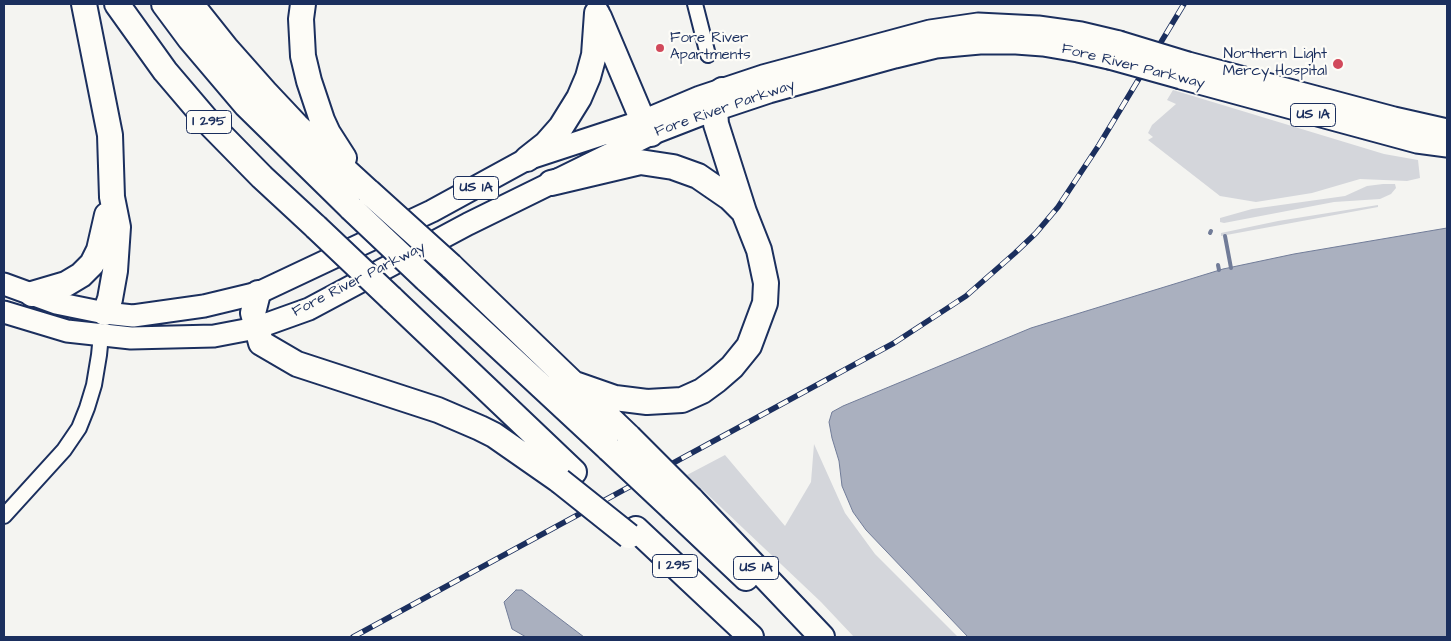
<!DOCTYPE html>
<html>
<head>
<meta charset="utf-8">
<style>
	body { margin:0 }
	#map { position:relative; width:1451px; height:641px; overflow:hidden; background:#f4f4f1; font-family:"Architects Daughter",sans-serif }
	canvas { display:block }
	.frame { position:absolute; inset:0; border:5px solid #1b2f5e; pointer-events:none }
</style>
</head>
<body>
<div id="map">
<canvas width="1451" height="641"></canvas>
<div class="frame"></div>
</div>
<script>
const ctx = document.querySelector('canvas').getContext('2d');
ctx.lineJoin = 'round';
function fill(path, color) { ctx.fillStyle = color; ctx.fill(path, 'evenodd'); }
const shape = rows => new Path2D(rows.map(r => 'M' + r).join(''));
function stroke(path, color, width, dash) { ctx.strokeStyle = color; ctx.lineWidth = width; ctx.lineCap = dash ? 'butt' : 'round'; ctx.setLineDash(dash || []); ctx.stroke(path); }
function drawText(font, color, halo, rows, align = 'center') {
  ctx.font = font + ' "Architects Daughter",sans-serif'; ctx.lineWidth = 4.5; ctx.setLineDash([]); ctx.textBaseline = 'middle'; ctx.strokeStyle = halo; ctx.fillStyle = color; for (const [text, x, y, turn = 0] of rows) {
    ctx.save(); ctx.translate(x, y); ctx.rotate((+turn || 0) * Math.PI / 180); ctx.textAlign = isNaN(turn) ? turn : align; if (halo) ctx.strokeText(text, 0, 0); ctx.fillText(text, 0, 0); ctx.restore();
  }
}
const green = shape([
	[1173,90,1384,154,1418,160,1420,178,1407,181,1360,179,1312,193,1256,202,1220,196,1148,140,1153,137,1148,133,1152,125,1176,104,1167,100],
	[1383,184,1395,184,1396,188,1391,194,1380,199,1334,202,1224,223,1220,222,1220,218,1252,209,1345,196,1367,186],
	[1378,205,1378,207,1221,236,1221,233,1278,221],
	[814,444,845,513,875,554,958,637,854,637,821,602,687,475,725,455,785,526,811,482]
]);
const water = shape([
	[1447,228,1447,637,968,637,866,530,853,512,842,486,839,461,832,438,829,422,832,412,843,406,1031,328,1223,269,1294,254,1447,228],
	[516,590,522,590,584,637,526,637,512,629,504,602,516,590]
]);
const stream = shape([
	[1210,233,1211,231],
	[1225,236,1231,268],
	[1218,265,1219,270]
]);
const minor = shape([
	[695,4,708,55],
	[4,516,64,450,79,428,87,408,94,385,99,355,101,335]
]);
const primary = shape([
	[1188,63,1394,118,1447,130],
	[1181,78,1417,142,1447,146],
	[4,284,56,303,105,313,133,316,204,306,258,293,432,211,527,159,643,121,700,97,763,76,930,31,978,24,1038,27,1081,33,1119,42],
	[4,312,67,331,131,338,214,336,256,328,309,309,468,224,651,134,700,115,769,92,895,57,936,47,980,43,1016,43,1043,45,1078,51,1109,58]
]);
const motorway = shape([
	[84,4,110,135,112,197,118,227,115,271,110,299,105,313],
	[117,4,165,71,211,125,262,177,316,227],
	[164,4,190,39,246,105,351,208],
	[191,4,226,48,265,92,297,126,369,192],
	[303,4,301,19,303,56,309,81,322,120,328,133,344,158],
	[599,17,643,121,651,134],
	[527,159,546,144,561,127,579,98,588,77,594,55,597,13],
	[551,183,640,162,673,167,698,176,730,198,744,212],
	[451,266,629,437],
	[426,279,609,449],
	[258,293,253,313,261,343,297,364,438,410,480,428,494,435,560,481],
	[32,294,66,284,81,275,92,264,99,250,107,215],
	[391,298,574,472],
	[572,383,615,398,647,402,682,400,702,391,717,380,732,367,749,346,765,303,766,283,759,250,744,212,716,124,715,110,722,90],
	[691,499,822,637],
	[673,509,746,578],
	[636,529,751,637]
]);
const rail = shape([
	[353,637,894,343,966,296,1015,253,1036,233,1058,207,1099,145,1184,4]
]);
const primaryBridge = shape([
	[1119,42,1188,63],
	[1109,58,1181,78]
]);
const motorwayBridge = shape([
	[369,192,451,266],
	[351,208,426,279],
	[316,227,391,298],
	[629,437,691,499],
	[609,449,673,509],
	[560,481,629,536]
]);
const markers = [
	[660,48,5,"#d1495b"],
	[1338,64,6,"#d1495b"]
];
const shields = [
	[1313,115,45],
	[209,122,45],
	[476,188,45],
	[675,566,45],
	[756,568,45]
];
const shieldNames = [
	["US 1A",1313,115],
	["I 295",209,122],
	["US 1A",476,188],
	["I 295",675,566],
	["US 1A",756,568]
];
const poiNames = [
	["Fore River",670,39],
	["Apartments",670,56],
	["Northern Light",1327,55,"right"],
	["Mercy Hospital",1327,72,"right"]
];
const streetNames = [
	["Fore River Parkway",1133,67,14],
	["Fore River Parkway",725,109,-19],
	["Fore River Parkway",359,280,-27]
];
fill(green, '#d4d6db');
fill(water, '#aab0bf');
stroke(water, '#717c98', 1);
stroke(stream, '#717c98', 4);
stroke(minor, '#1b2f5e', 18);
stroke(primary, '#1b2f5e', 25);
stroke(motorway, '#1b2f5e', 28);
stroke(minor, '#fdfcf7', 14);
stroke(primary, '#fdfcf7', 21);
stroke(motorway, '#fdfcf7', 24);
stroke(rail, '#1b2f5e', 5.5);
stroke(rail, '#fdfcf7', 4, [11]);
stroke(primaryBridge, '#1b2f5e', 25, []);
stroke(motorwayBridge, '#1b2f5e', 28, []);
stroke(primaryBridge, '#fdfcf7', 21);
stroke(motorwayBridge, '#fdfcf7', 24);
for (const [x, y, r, color] of markers) { const dot = new Path2D(); dot.arc(x, y, r, 0, 2 * Math.PI); ctx.fillStyle = color; ctx.fill(dot); stroke(dot, '#fdfcf7', 2); }
for (const [x, y, w] of shields) { const box = new Path2D(); box.roundRect(x - w / 2, y - 11.5, w, 23, 4); ctx.fillStyle = '#fdfcf7'; ctx.fill(box); stroke(box, '#1b2f5e', 1); }
drawText('bold 14px', '#1b2f5e', null, shieldNames);
drawText('15px', '#1b2f5e', '#fdfcf7', poiNames, 'left');
drawText('15px', '#1b2f5e', '#fdfcf7', streetNames);
</script>
</body>
</html>
